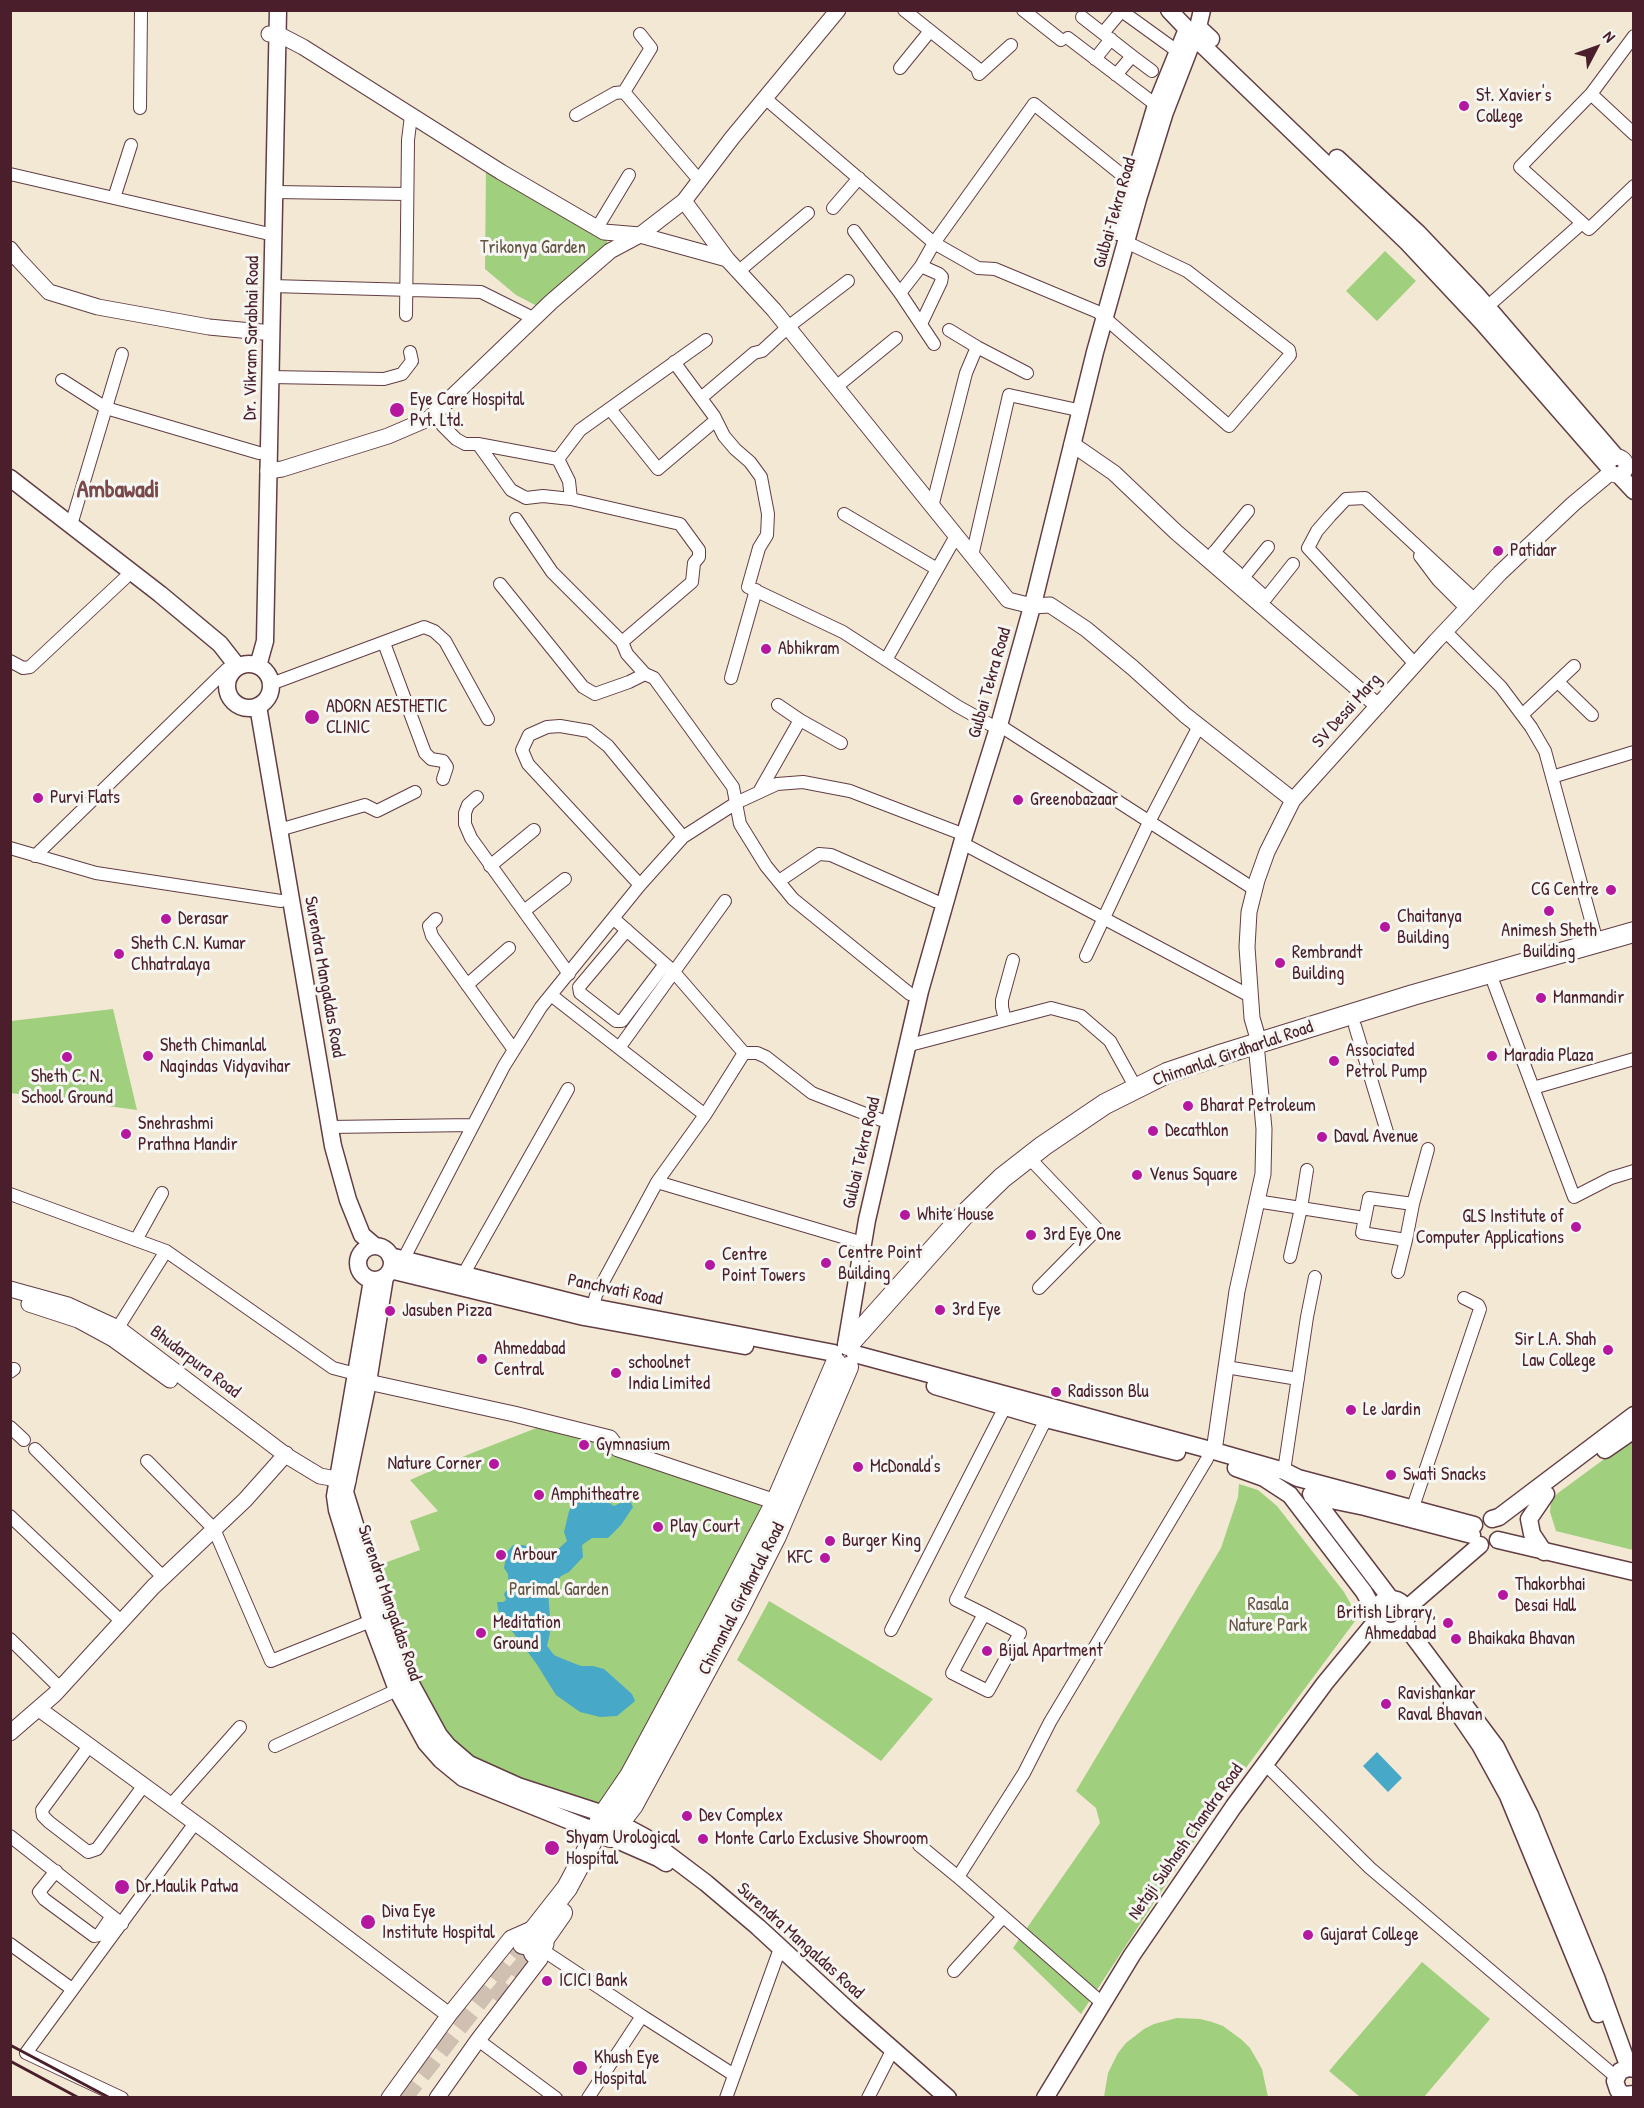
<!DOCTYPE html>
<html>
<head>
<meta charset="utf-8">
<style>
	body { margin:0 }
	#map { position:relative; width:1644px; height:2108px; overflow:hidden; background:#f2e8d4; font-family:"Patrick Hand",sans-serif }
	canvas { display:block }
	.frame { position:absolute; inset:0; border:12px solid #4a1f2b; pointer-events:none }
	.north { position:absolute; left:1566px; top:18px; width:60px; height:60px; -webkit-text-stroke:4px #f6f6f2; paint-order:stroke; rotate:49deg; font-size:16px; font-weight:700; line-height:24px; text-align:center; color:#4a1f2b }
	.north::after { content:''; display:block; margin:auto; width:21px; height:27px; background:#4a1f2b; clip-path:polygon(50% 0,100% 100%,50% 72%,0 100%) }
</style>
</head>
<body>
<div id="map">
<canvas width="1644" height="2108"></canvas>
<div class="frame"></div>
<div class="north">N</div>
</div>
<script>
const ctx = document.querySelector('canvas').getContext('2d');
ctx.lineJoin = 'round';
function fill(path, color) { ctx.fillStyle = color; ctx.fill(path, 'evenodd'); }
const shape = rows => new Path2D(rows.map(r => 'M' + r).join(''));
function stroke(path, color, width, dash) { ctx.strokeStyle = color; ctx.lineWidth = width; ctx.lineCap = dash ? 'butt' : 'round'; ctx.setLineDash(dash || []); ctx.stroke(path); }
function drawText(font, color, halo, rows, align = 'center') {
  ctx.font = font + ' "Patrick Hand",sans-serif'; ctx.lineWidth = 6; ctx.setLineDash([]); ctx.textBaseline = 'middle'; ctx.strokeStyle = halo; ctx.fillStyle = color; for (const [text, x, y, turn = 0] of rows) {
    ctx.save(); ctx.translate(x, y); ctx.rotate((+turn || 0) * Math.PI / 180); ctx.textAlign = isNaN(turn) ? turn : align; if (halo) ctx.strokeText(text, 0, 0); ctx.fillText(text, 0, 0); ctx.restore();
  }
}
const green = shape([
	[486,167,605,236,608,244,537,306,516,295,485,269],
	[1385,251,1416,281,1377,321,1346,291],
	[113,1009,137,1110,11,1093,11,1021],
	[539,1427,605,1443,606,1450,754,1500,765,1510,632,1761,604,1801,596,1805,484,1771,436,1728,390,1610,385,1582,379,1565,420,1550,410,1521,438,1511,410,1480,467,1455],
	[1633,1438,1633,1550,1556,1531,1550,1512,1551,1500,1558,1493],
	[1239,1484,1258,1490,1277,1506,1344,1592,1358,1617,1216,1808,1081,2014,1013,1948,1100,1823,1096,1808,1076,1791,1221,1548,1238,1497],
	[769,1601,933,1699,881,1761,737,1660],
	[1422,1962,1490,2019,1424,2097,1360,2097,1329,2071],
	[1177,2018,1200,2019,1212,2022,1223,2026,1242,2040,1250,2048,1262,2069,1268,2097,1104,2097,1108,2073,1118,2053,1126,2043,1144,2029,1154,2024]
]);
const water = shape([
	[583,1493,595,1494,614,1506,620,1503,626,1503,629,1499,633,1507,621,1525,608,1538,592,1538,582,1545,583,1557,569,1572,561,1576,548,1593,551,1628,547,1646,554,1655,563,1659,581,1666,593,1666,604,1669,632,1694,635,1701,617,1716,600,1717,580,1712,556,1695,536,1663,505,1622,498,1610,497,1602,503,1602,506,1600,504,1594,509,1587,508,1574,504,1568,507,1552,513,1545,523,1545,537,1549,542,1559,555,1552,567,1541,564,1532,569,1511,578,1496],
	[1377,1752,1402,1778,1388,1792,1363,1766]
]);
const primaryTunnel = shape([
	[495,2000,534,1953],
	[402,2098,523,1944]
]);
const minor = shape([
	[904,10,977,68,979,74,1011,45],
	[1023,10,1061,40],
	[1082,17,1132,56],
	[1103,33,1119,14,1123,12,1177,51],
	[1068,38,1156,105],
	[1095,59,1111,39],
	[900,68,930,31],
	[1116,75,1132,56,1152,71],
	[624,92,699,180],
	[1591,94,1634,36],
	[766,99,934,243,978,268,995,269,1098,312,1229,426,1290,355,1289,350,1187,271,1126,242],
	[140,108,141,10],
	[576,115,615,93,624,92,651,48,640,34],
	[1634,134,1591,94,1520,167,1589,229,1634,186],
	[10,174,265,233],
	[275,192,407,194],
	[114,198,131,145],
	[833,208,859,178],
	[597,228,629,175],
	[854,231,900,293,921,266,934,243,1034,104,1132,183],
	[739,271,808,213],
	[272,286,481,292,533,318],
	[900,293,934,344],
	[1487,307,1582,223],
	[406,315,408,140,411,116],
	[921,324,941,282,942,277,939,274,921,266],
	[949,330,977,347],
	[674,362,714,416,724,436,735,449,750,462,761,477,768,514,767,535,759,548,748,587,843,632,957,706,991,725],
	[270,377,384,379,402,374,412,361,410,352],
	[62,380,106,408,259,453],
	[836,387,896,338],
	[701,398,754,353,762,351,788,327,848,281],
	[610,409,658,469,716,420],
	[435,413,443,426,456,439,465,444,478,444,558,459,569,481,571,499,680,524,699,550,699,557,694,563,692,582,622,642,627,654,645,674],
	[478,444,511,490,526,498,543,496,571,499],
	[558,459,580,430,706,340],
	[932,507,966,373,977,347,1027,373],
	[844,514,937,569],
	[516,519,552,572,622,642],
	[71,525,122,354],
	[1214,552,1237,572],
	[972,556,1009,395,1073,409],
	[1420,556,1438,580,1467,609],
	[1208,560,1248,511],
	[1243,577,1266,598,1293,564],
	[500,584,583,687,595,694,629,682,645,674,654,678,733,787,740,824,766,866,793,899,910,994],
	[1238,584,1268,547],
	[1445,631,1501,687,1531,727,1545,751,1597,942],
	[384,643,425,753,431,759,443,761,447,767,443,779],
	[886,660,956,536],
	[10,661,23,668,30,667,125,578],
	[1415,664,1308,548,1317,531,1330,516,1346,499,1365,498,1475,600],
	[731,678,756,590],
	[1558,682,1592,715],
	[271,684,424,627,434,631,445,641,488,719],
	[1522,715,1574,666],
	[800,720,841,743],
	[999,725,1254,889],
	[1552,777,1634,752],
	[759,792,800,720,778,705],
	[477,797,468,805,465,813,465,824,471,838,569,974],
	[279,830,365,805,377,811,415,792],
	[962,843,1250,996],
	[10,848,96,873,281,901],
	[35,856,227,669],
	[490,866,534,830],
	[779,881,819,854,831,855,935,901],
	[640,885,528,764,522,750,529,735,547,727,560,726,589,731,608,746,683,837],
	[524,911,565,879],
	[436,919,429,926,432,936,514,1050],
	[627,930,579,987,580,993,616,1021,622,1021,665,964],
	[1086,956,1149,822,1199,726],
	[1494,984,1574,1197,1611,1178,1634,1171],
	[467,985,509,948],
	[551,995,705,1115,744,1053,673,971,614,919],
	[1005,1020,1002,1007,1002,1000,1013,960],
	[1355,1026,1387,1132],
	[906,1046,1051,1008,1081,1016,1110,1041,1136,1088],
	[619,1048,725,901],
	[744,1053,757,1053,766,1057,812,1093,881,1120],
	[1533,1088,1634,1059],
	[705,1115,657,1182,856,1241],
	[329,1127,473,1125],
	[1035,1164,1097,1229,1039,1288],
	[1307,1170,1301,1208,1364,1218],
	[10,1194,166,1251,333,1368,356,1374],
	[1369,1198,1413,1204,1406,1240,1362,1233,1369,1198],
	[1256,1201,1301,1208,1290,1257],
	[1413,1204,1428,1149],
	[136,1240,162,1193],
	[403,1260,504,1066,541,1007,640,885,683,837,736,803,777,784,803,782,850,791,957,832],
	[1398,1272,1406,1240],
	[463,1275,568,1089],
	[593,1307,596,1295,657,1182],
	[114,1334,166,1251],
	[1226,1367,1298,1379],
	[10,1372,14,1369],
	[10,1427,24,1440],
	[35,1449,163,1577],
	[147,1461,214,1529,271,1661,371,1621],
	[1284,1471,1307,1317,1315,1277],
	[1413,1507,1480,1309,1478,1305,1464,1298],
	[10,1516,121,1621],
	[984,1614,952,1673,988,1691,1020,1633,984,1614,956,1600,1046,1419],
	[891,1630,1005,1407],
	[10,1639,60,1688],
	[89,1746,42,1810,43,1816,49,1822,88,1852,97,1849,144,1785],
	[275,1746,397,1690],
	[1271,1770,1370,1868,1616,2077],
	[171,1805,240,1727],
	[10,1836,122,1924],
	[919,1845,958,1877],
	[56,1871,39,1892,44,1899,94,1936,99,1935,112,1916],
	[10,1944,72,1989],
	[544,1951,642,2016,588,2098],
	[954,1971,1003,1917],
	[1102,2003,958,1877,1024,1773,1050,1722,1207,1459],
	[642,2016,734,2075],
	[478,2040,556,2098],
	[122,2098,26,2053,195,1823],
	[726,2098,778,1954],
	[868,2098,893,2049]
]);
const tertiary = shape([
	[269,34,278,34,303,47,501,172,604,232,640,235,727,259],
	[684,201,727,259,774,310,1008,600,1032,606,1050,605,1086,629,1133,668,1185,715,1293,800],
	[10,249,17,258,49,292,98,307,209,327,262,332],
	[1072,444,1114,473,1176,532,1378,706],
	'1608 466a9 9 0 1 1 18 0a9 9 0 1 1-18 0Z',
	[268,471,282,469,388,436,430,418,551,302,610,251,640,235,684,201,732,138,838,10],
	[1259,1042,1252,1018,1247,947,1249,912,1257,880,1267,852,1293,800,1436,641,1500,573,1573,504,1610,473],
	[10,1289,68,1305,118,1328,287,1456,320,1476,348,1481],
	[29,1304,78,1320,113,1339,170,1380],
	[368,1382,514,1414,610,1438,618,1449,776,1502],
	[1214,1451,1237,1291,1263,1174,1264,1129,1257,1054],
	[39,1709,209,1833,449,2015],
	[10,1733,55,1694,153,1587,245,1500,286,1454],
	[389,2098,449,2015,511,1938,536,1927],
	[437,2098,478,2040,540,1959,546,1944]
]);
const secondary = shape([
	[1202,10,1198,27,1211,39],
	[1337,158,1418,233,1476,294,1616,457],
	[1118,232,1156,105,1187,29,1169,10],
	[1619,475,1634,491],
	[10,478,160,594,220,644,238,667],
	'227 686a22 22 0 1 1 44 0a22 22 0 1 1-44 0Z',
	[258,666,265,641,278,10],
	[258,706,333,1146,348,1200,362,1235,375,1246],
	'358 1263a17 17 0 1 1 34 0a17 17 0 1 1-34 0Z',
	[390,1256,587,1306,834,1353],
	[390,1270,584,1317,745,1346],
	[385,1277,368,1382,345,1492,381,1609,410,1682,439,1735,448,1746,469,1764,518,1786,604,1814],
	[372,1280,335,1496,337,1510,371,1621,397,1690,426,1743,441,1760,463,1778,595,1831],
	[846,1345,867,1220,920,991,962,843,999,725,1035,596,1095,352,1138,199,1165,112,1194,37,1408,243,1482,322,1607,465],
	[855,1354,1214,1451,1284,1471,1298,1478,1474,1525],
	[935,1386,1046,1419,1177,1452],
	[1605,1450,1634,1430],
	[1236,1468,1264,1478,1290,1495,1364,1592,1375,1612],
	[1311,1494,1390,1598],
	[1312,1496,1365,1507,1472,1535],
	[1492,1519,1499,1517,1634,1415],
	[1498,1540,1634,1572],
	[1544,1552,1532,1534,1529,1519,1546,1494],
	'1375 1615a16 16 0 1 1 32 0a16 16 0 1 1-32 0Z',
	[1406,1609,1480,1545],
	[1404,1624,1496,1747,1530,1815,1596,1977,1629,2068],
	[1452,1704,1480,1745,1508,1796,1598,2014],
	[619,1823,645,1837,706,1883,758,1927,848,2010,948,2098],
	[610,1837,658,1858,666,1863],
	[1634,2069,1629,2068,1620,2071,1615,2081,1618,2090,1621,2093,1625,2095,1634,2094],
	[1045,2098,1132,1955,1234,1806,1325,1683,1376,1621]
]);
const primary = shape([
	[848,1345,964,1215,1002,1178,1043,1146,1105,1104,1167,1073,1223,1054,1413,995,1634,932],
	[604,1814,630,1776,721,1607,776,1502,836,1363],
	[619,1823,633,1805,737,1613,776,1536,848,1367],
	[523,1944,567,1888,591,1843,595,1831,604,1814,619,1823,610,1837,595,1831],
	[534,1953,562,1913]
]);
const rail = shape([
	[10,2045,110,2098],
	[10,2061,79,2098]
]);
const markers = [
	[1464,106,6,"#b5179e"],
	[397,410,8,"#b5179e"],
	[1498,551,6,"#b5179e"],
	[766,649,6,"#b5179e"],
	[312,717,8,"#b5179e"],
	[38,798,6,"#b5179e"],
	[1018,800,6,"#b5179e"],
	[1611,890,6,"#b5179e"],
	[1549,911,6,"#b5179e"],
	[166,919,6,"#b5179e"],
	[1385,927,6,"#b5179e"],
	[119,954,6,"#b5179e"],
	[1280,963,6,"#b5179e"],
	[1541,998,6,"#b5179e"],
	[148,1056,6,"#b5179e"],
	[1492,1056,6,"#b5179e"],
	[67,1057,6,"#b5179e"],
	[1334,1061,6,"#b5179e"],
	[1188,1106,6,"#b5179e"],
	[1153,1131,6,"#b5179e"],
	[126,1134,6,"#b5179e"],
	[1322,1137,6,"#b5179e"],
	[1137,1175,6,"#b5179e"],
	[905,1215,6,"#b5179e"],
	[1576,1227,6,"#b5179e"],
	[1031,1235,6,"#b5179e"],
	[826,1263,6,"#b5179e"],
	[710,1265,6,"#b5179e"],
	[940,1310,6,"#b5179e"],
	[390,1311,6,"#b5179e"],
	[1608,1350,6,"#b5179e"],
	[482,1359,6,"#b5179e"],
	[616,1373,6,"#b5179e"],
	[1056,1392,6,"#b5179e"],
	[1351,1410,6,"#b5179e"],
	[584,1445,6,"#b5179e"],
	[494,1464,6,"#b5179e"],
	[858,1467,6,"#b5179e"],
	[1391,1475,6,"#b5179e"],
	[539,1495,6,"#b5179e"],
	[658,1527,6,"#b5179e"],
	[830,1541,6,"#b5179e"],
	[501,1555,6,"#b5179e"],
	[825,1558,6,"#b5179e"],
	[1503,1595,6,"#b5179e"],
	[1448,1623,6,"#b5179e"],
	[481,1633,6,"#b5179e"],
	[1456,1639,6,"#b5179e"],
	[987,1651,6,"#b5179e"],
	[1386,1704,6,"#b5179e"],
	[687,1816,6,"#b5179e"],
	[703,1839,6,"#b5179e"],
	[552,1848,8,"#b5179e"],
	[122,1887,8,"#b5179e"],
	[368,1922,8,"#b5179e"],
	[1308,1935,6,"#b5179e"],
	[547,1981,6,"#b5179e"],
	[580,2068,8,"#b5179e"]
];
const poiNames = [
	["St. Xavier's",1476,96],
	["College",1476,117],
	["Eye Care Hospital",410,400],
	["Pvt. Ltd.",410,421],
	["Patidar",1510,551],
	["Abhikram",778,649],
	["ADORN AESTHETIC",326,707],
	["CLINIC",326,728],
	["Purvi Flats",50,798],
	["Greenobazaar",1030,800],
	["CG Centre",1599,890,"right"],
	["Chaitanya",1397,917],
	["Building",1397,938],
	["Derasar",178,919],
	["Animesh Sheth",1549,931,"center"],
	["Building",1549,952,"center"],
	["Sheth C.N. Kumar",131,944],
	["Chhatralaya",131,965],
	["Rembrandt",1292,953],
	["Building",1292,974],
	["Manmandir",1553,998],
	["Sheth Chimanlal",160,1046],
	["Nagindas Vidyavihar",160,1067],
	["Associated",1346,1051],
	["Petrol Pump",1346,1072],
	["Maradia Plaza",1504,1056],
	["Sheth C. N.",67,1077,"center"],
	["School Ground",67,1098,"center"],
	["Bharat Petroleum",1200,1106],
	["Snehrashmi",138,1124],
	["Prathna Mandir",138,1145],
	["Decathlon",1165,1131],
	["Daval Avenue",1334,1137],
	["Venus Square",1149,1175],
	["White House",917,1215],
	["GLS Institute of",1564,1217,"right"],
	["Computer Applications",1564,1238,"right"],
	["3rd Eye One",1043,1235],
	["Centre Point",838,1253],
	["Building",838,1274],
	["Centre",722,1255],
	["Point Towers",722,1276],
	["3rd Eye",952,1310],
	["Jasuben Pizza",402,1311],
	["Sir L.A. Shah",1596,1340,"right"],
	["Law College",1596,1361,"right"],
	["Ahmedabad",494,1349],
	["Central",494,1370],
	["schoolnet",628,1363],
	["India Limited",628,1384],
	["Radisson Blu",1068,1392],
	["Le Jardin",1363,1410],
	["Gymnasium",596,1445],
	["Nature Corner",482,1464,"right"],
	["McDonald's",870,1467],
	["Swati Snacks",1403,1475],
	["Amphitheatre",551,1495],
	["Play Court",670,1527],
	["Burger King",842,1541],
	["Arbour",513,1555],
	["KFC",813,1558,"right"],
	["Thakorbhai",1515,1585],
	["Desai Hall",1515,1606],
	["British Library,",1436,1613,"right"],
	["Ahmedabad",1436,1634,"right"],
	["Meditation",493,1623],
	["Ground",493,1644],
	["Bhaikaka Bhavan",1468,1639],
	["Bijal Apartment",999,1651],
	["Ravishankar",1398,1694],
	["Raval Bhavan",1398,1715],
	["Dev Complex",699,1816],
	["Shyam Urological",566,1838],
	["Hospital",566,1859],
	["Monte Carlo Exclusive Showroom",715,1839],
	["Dr.Maulik Patwa",136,1887],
	["Diva Eye",382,1912],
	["Institute Hospital",382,1933],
	["Gujarat College",1320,1935],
	["ICICI Bank",559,1981],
	["Khush Eye",594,2058],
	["Hospital",594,2079]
];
const streetNames = [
	["Gulbai Tekra Road",1115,213,-74],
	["Dr. Vikram Sarabhai Road",252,338,-89],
	["Gulbai Tekra Road",990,683,-74],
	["SV Desai Marg",1347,711,-48],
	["Surendra Mangaldas Road",324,977,80],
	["Chimanlal Girdharlal Road",1233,1054,-19],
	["Gulbai Tekra Road",862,1153,-77],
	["Panchvati Road",615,1290,12],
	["Bhudarpura Road",195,1362,37],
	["Chimanlal Girdharlal Road",742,1599,-63],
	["Surendra Mangaldas Road",389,1603,71],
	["Netaji Subhash Chandra Road",1186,1842,-55],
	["Surendra Mangaldas Road",800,1941,42]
];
const parkNames = [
	["Trikonya Garden",533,248],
	["Parimal Garden",559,1590],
	["Rasala",1268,1605],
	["Nature Park",1268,1626]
];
const districtNames = [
	["Ambawadi",118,491]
];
fill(green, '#a0cf7e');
fill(water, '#47a8c7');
stroke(primaryTunnel, '#d0c0b2', 20, [20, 10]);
stroke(minor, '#633d44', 14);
stroke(tertiary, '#633d44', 17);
stroke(secondary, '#633d44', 19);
stroke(primary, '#633d44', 22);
stroke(minor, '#fff', 12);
stroke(tertiary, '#fff', 15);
stroke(secondary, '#fff', 16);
stroke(primary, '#fff', 20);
stroke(rail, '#4a1f2b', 3);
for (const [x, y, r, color] of markers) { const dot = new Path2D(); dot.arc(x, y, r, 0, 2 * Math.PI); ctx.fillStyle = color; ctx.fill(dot); stroke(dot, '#f6f6f2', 2); }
drawText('18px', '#4a1f2b', '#f6f6f2', poiNames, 'left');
drawText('18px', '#4a1f2b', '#f6f6f2', streetNames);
drawText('18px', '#645444', '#f6f6f2', parkNames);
drawText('bold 24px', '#7a494b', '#f6f6f2', districtNames);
</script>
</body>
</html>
